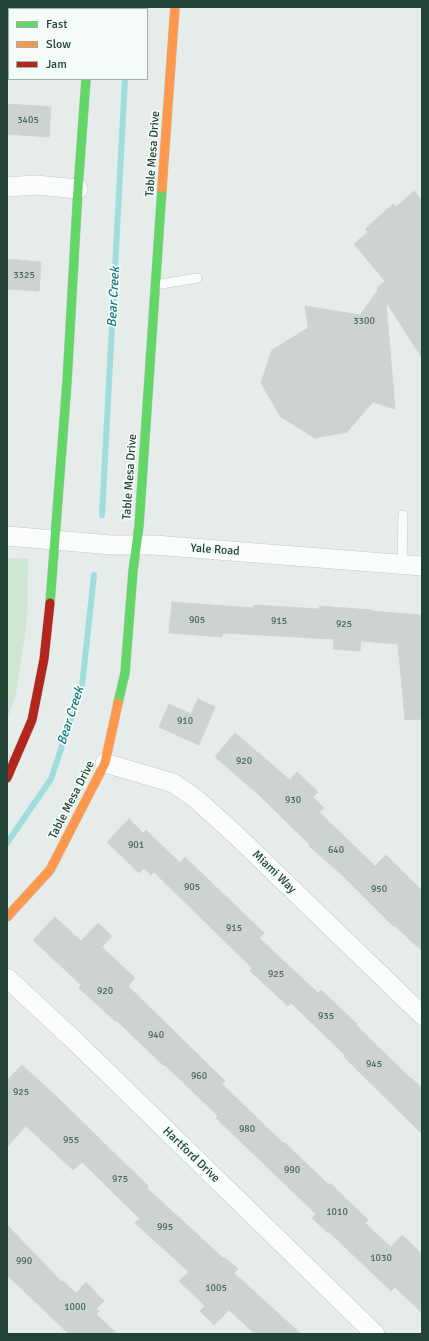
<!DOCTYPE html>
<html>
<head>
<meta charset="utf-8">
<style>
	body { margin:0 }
	#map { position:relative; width:429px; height:1341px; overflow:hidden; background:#e6ece9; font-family:Signika,sans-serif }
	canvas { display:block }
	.frame { position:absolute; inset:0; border:8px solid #204335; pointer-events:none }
	.legend { position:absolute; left:8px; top:8px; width:140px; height:72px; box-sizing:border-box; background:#f5fbf7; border:1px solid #a0b1a9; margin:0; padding:5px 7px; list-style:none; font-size:12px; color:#204335 }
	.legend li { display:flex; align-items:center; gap:8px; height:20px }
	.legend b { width:20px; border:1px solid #a0b1a9 }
</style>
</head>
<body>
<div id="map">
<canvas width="429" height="1341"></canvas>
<div class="frame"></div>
<ul class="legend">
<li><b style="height:5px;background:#63d668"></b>Fast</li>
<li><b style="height:5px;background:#ff974d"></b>Slow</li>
<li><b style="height:5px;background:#b3261e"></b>Jam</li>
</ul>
</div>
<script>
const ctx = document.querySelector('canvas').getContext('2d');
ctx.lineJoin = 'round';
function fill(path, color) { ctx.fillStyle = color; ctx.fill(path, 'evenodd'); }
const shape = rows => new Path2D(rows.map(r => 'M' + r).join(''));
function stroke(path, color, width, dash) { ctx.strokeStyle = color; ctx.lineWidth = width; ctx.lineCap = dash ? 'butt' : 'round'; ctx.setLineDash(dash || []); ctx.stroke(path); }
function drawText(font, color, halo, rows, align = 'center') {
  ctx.font = font + ' Signika,sans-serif'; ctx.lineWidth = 3.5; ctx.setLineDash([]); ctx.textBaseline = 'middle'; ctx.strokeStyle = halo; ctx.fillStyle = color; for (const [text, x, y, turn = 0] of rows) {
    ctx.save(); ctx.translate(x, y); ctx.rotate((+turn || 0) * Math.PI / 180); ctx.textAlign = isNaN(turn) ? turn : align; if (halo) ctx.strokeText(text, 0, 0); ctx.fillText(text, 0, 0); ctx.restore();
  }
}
const green = shape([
	[7,558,28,559,27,621,16,694,7,719]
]);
const stream = shape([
	[129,9,129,7],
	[102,515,125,79],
	[7,843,51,779,82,686,94,575]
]);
const building = shape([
	[7,104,51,107,49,137,7,134,7,104],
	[414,191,422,200,422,358,386,302,395,409,373,402,347,432,315,438,281,417,261,383,272,350,308,328,305,306,360,315,378,290,377,288,385,281,354,244,368,232,365,229,393,204,396,207,414,191],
	[7,259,41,262,39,291,7,289,7,259],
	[172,602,254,608,254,605,319,609,320,606,371,610,371,611,422,615,422,719,405,720,398,644,361,641,360,651,333,649,334,639,223,633,222,637,169,633,172,602],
	[198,699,215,707,199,745,159,727,169,704,191,714,198,699],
	[235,733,290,780,297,772,318,792,313,797,324,808,319,812,375,866,386,855,422,891,422,951,394,925,393,926,343,876,309,846,310,845,258,794,215,757,235,733],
	[129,819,143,833,146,830,180,863,185,857,264,933,259,938,318,993,321,990,357,1024,356,1025,410,1078,410,1077,422,1088,422,1134,344,1057,345,1055,291,1003,288,1006,250,971,252,968,154,872,151,875,144,868,139,873,107,842,129,819],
	[55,917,81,941,98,923,112,936,102,947,135,978,128,986,225,1081,222,1084,283,1143,284,1142,329,1185,330,1183,368,1220,365,1223,391,1247,402,1235,422,1254,422,1313,395,1287,391,1291,329,1232,328,1233,312,1218,316,1214,216,1118,218,1116,165,1065,164,1066,117,1021,116,1022,79,988,81,985,33,940,55,917],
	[22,1065,55,1095,148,1186,147,1188,223,1258,224,1257,238,1269,234,1273,301,1334,255,1334,229,1310,214,1325,200,1311,205,1306,179,1281,189,1272,135,1223,140,1219,82,1162,73,1170,26,1126,7,1147,7,1080,22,1065],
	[7,1225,62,1282,63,1281,76,1293,86,1282,104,1301,96,1309,99,1311,96,1314,117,1334,69,1334,7,1275,7,1225]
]);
const lane = shape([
	[156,285,197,278],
	[402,564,403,515]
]);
const street = shape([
	[7,187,35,185,78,189],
	[7,536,112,545,154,545,422,566],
	[105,763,173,783,195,798,237,836,422,1015],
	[7,978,76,1042,375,1334]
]);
const fast = shape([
	[91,9,92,7],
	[50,603,67,382,78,189,86,79],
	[118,703,125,673,133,571,139,526,162,188]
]);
const slow = shape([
	[162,188,175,7],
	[7,917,50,870,105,763,118,703]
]);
const jam = shape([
	[7,778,32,720,44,659,50,603]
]);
const numberNames = [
	["3405",28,120],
	["3325",24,275],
	["3300",364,321],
	["905",197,620],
	["915",279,621],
	["925",344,624],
	["910",185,721],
	["920",244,761],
	["930",293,800],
	["901",136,845],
	["640",336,850],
	["905",192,887],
	["950",379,889],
	["915",234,928],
	["925",276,974],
	["920",105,991],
	["935",326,1016],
	["940",156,1035],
	["945",374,1064],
	["960",199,1076],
	["925",21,1092],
	["980",247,1129],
	["955",71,1140],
	["990",292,1170],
	["975",120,1179],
	["1010",337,1212],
	["995",165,1227],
	["1030",381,1258],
	["990",24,1261],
	["1005",216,1288],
	["1000",75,1307]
];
const streetNames = [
	["Table Mesa Drive",153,154,-86],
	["Table Mesa Drive",130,477,-86],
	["Yale Road",215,550,4],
	["Table Mesa Drive",72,800,-63],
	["Miami Way",274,872,44],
	["Hartford Drive",191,1155,44]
];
const waterNames = [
	["Bear Creek",114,297,-87],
	["Bear Creek",71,716,-72]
];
fill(green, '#cee6d2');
stroke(stream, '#a2ddde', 6);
fill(building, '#ccd3d0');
stroke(building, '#ced5d2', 1);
stroke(lane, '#c3c9c6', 10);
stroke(street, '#c3c9c6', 20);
stroke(fast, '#c1cac6', 10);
stroke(slow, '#c1cac6', 10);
stroke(jam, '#c1cac6', 10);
stroke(lane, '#fbfcfc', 9);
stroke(street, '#fbfcfc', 19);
stroke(fast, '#63d668', 9);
stroke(slow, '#ff974d', 9);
stroke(jam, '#b3261e', 9);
drawText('10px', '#4c685c', null, numberNames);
drawText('12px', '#204335', '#f5fbf7', streetNames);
drawText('italic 13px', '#127b81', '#f5fbf7', waterNames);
</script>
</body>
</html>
